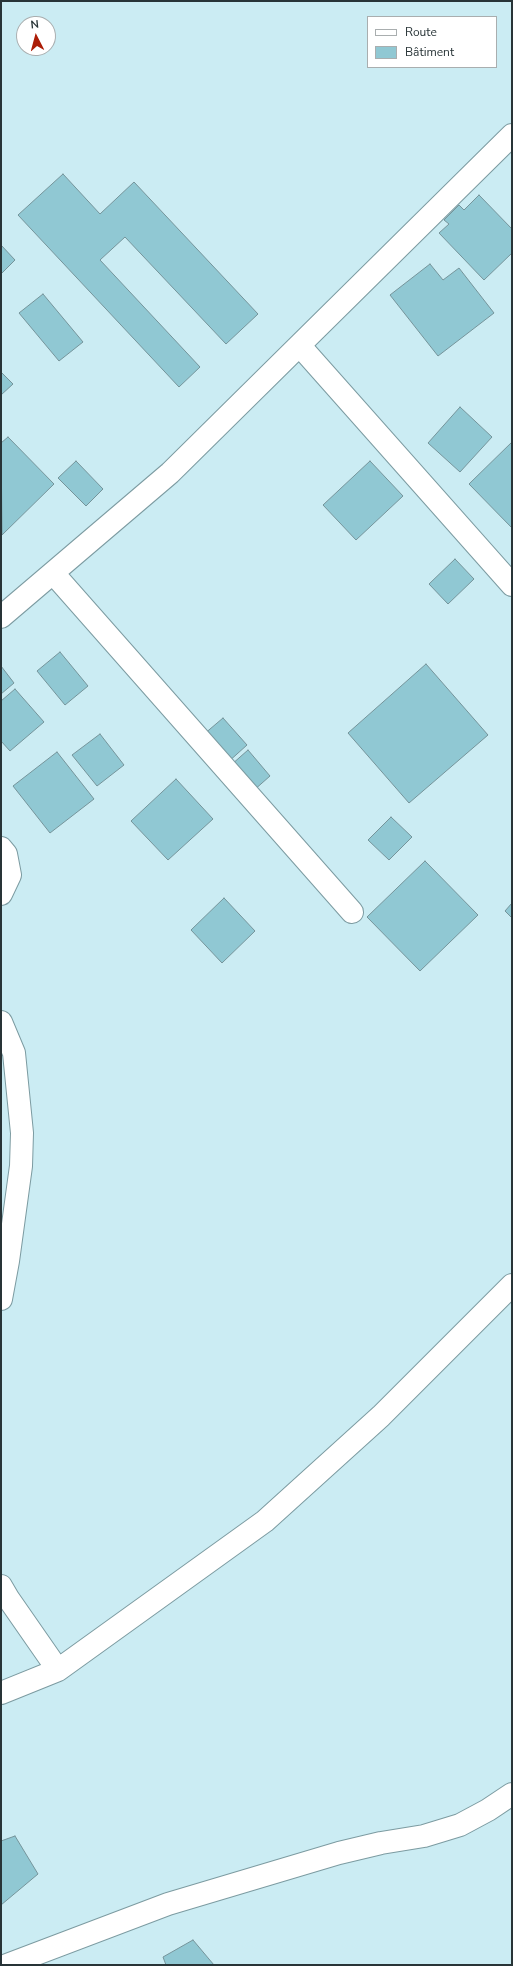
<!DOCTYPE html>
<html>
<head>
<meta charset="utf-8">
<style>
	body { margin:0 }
	#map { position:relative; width:513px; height:1966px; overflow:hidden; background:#cbecf3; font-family:"Nunito Sans",sans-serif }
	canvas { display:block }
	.frame { position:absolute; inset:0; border:2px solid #283437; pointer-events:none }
	.legend { position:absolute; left:367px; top:16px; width:130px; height:52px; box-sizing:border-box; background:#fff; border:1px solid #a9aeaf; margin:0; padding:5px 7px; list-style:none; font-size:12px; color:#283437 }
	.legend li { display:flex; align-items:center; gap:8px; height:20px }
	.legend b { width:20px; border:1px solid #a9aeaf }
	.north { position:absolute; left:16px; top:16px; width:40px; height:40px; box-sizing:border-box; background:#fff; border:1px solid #a9aeaf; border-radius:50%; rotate:354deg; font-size:11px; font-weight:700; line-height:16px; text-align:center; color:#283437 }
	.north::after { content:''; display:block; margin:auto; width:14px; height:18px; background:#ac1d07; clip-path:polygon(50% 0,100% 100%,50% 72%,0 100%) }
</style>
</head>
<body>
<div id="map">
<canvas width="513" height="1966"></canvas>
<div class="frame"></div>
<ul class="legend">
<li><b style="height:5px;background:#fff"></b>Route</li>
<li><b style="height:11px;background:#90c8d3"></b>Bâtiment</li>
</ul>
<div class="north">N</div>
</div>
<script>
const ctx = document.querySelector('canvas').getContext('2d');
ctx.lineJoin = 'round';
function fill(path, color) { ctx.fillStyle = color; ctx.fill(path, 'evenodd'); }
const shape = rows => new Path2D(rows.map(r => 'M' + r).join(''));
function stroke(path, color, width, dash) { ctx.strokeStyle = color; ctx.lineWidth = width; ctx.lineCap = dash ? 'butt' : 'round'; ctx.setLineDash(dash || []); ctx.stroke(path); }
const building = shape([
	[63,174,100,214,134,182,258,314,226,344,125,237,100,260,200,367,179,387,18,215,63,174],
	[479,195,512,229,512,253,484,280,439,233,449,224,444,220,459,205,464,210,479,195],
	[1,245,15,260,1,274,1,245],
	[430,264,443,280,459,268,494,313,438,356,390,295,430,264],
	[43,294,83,342,59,361,19,313,43,294],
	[1,372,13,384,1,395,1,372],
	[460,407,492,437,460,472,428,443,460,407],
	[8,437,54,484,2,535,1,443,8,437],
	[512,442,512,528,469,484,512,442],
	[76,461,103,489,86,506,58,478,76,461],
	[370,461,403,496,356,540,323,505,370,461],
	[455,559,474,579,448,604,429,584,455,559],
	[60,652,88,686,65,705,37,671,60,652],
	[426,664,488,735,409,803,348,733,426,664],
	[1,666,14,683,1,694,1,666],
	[15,689,44,722,10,751,1,741,1,701,15,689],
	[223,718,247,745,227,763,203,735,223,718],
	[100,734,124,765,97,786,72,755,100,734],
	[248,750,270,776,253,791,231,765,248,750],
	[57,752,94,799,50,833,13,786,57,752],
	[176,779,213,819,168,860,131,821,176,779],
	[391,817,412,837,389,860,368,840,391,817],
	[425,861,478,915,420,971,367,917,425,861],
	[224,898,255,931,222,963,191,930,224,898],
	[512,903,512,918,505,911,512,903],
	[15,1836,38,1874,1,1905,1,1841,15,1836],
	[193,1940,214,1965,166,1965,163,1957,193,1940]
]);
const street = shape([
	[300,346,512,585],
	[53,573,352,912],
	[1,617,170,473,512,135],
	[1,848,6,854,10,875,1,894],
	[1,1022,14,1053,22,1133,21,1166,8,1261,1,1299],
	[1,1586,8,1598,58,1670],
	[1,1693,58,1670,265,1521,381,1416,512,1285],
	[7,1965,168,1904,339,1853,381,1843,424,1836,460,1825,488,1810,512,1794]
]);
fill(building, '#90c8d3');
stroke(building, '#75949a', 1);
stroke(street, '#7c9ba1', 24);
stroke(street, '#fff', 22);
</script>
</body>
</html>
